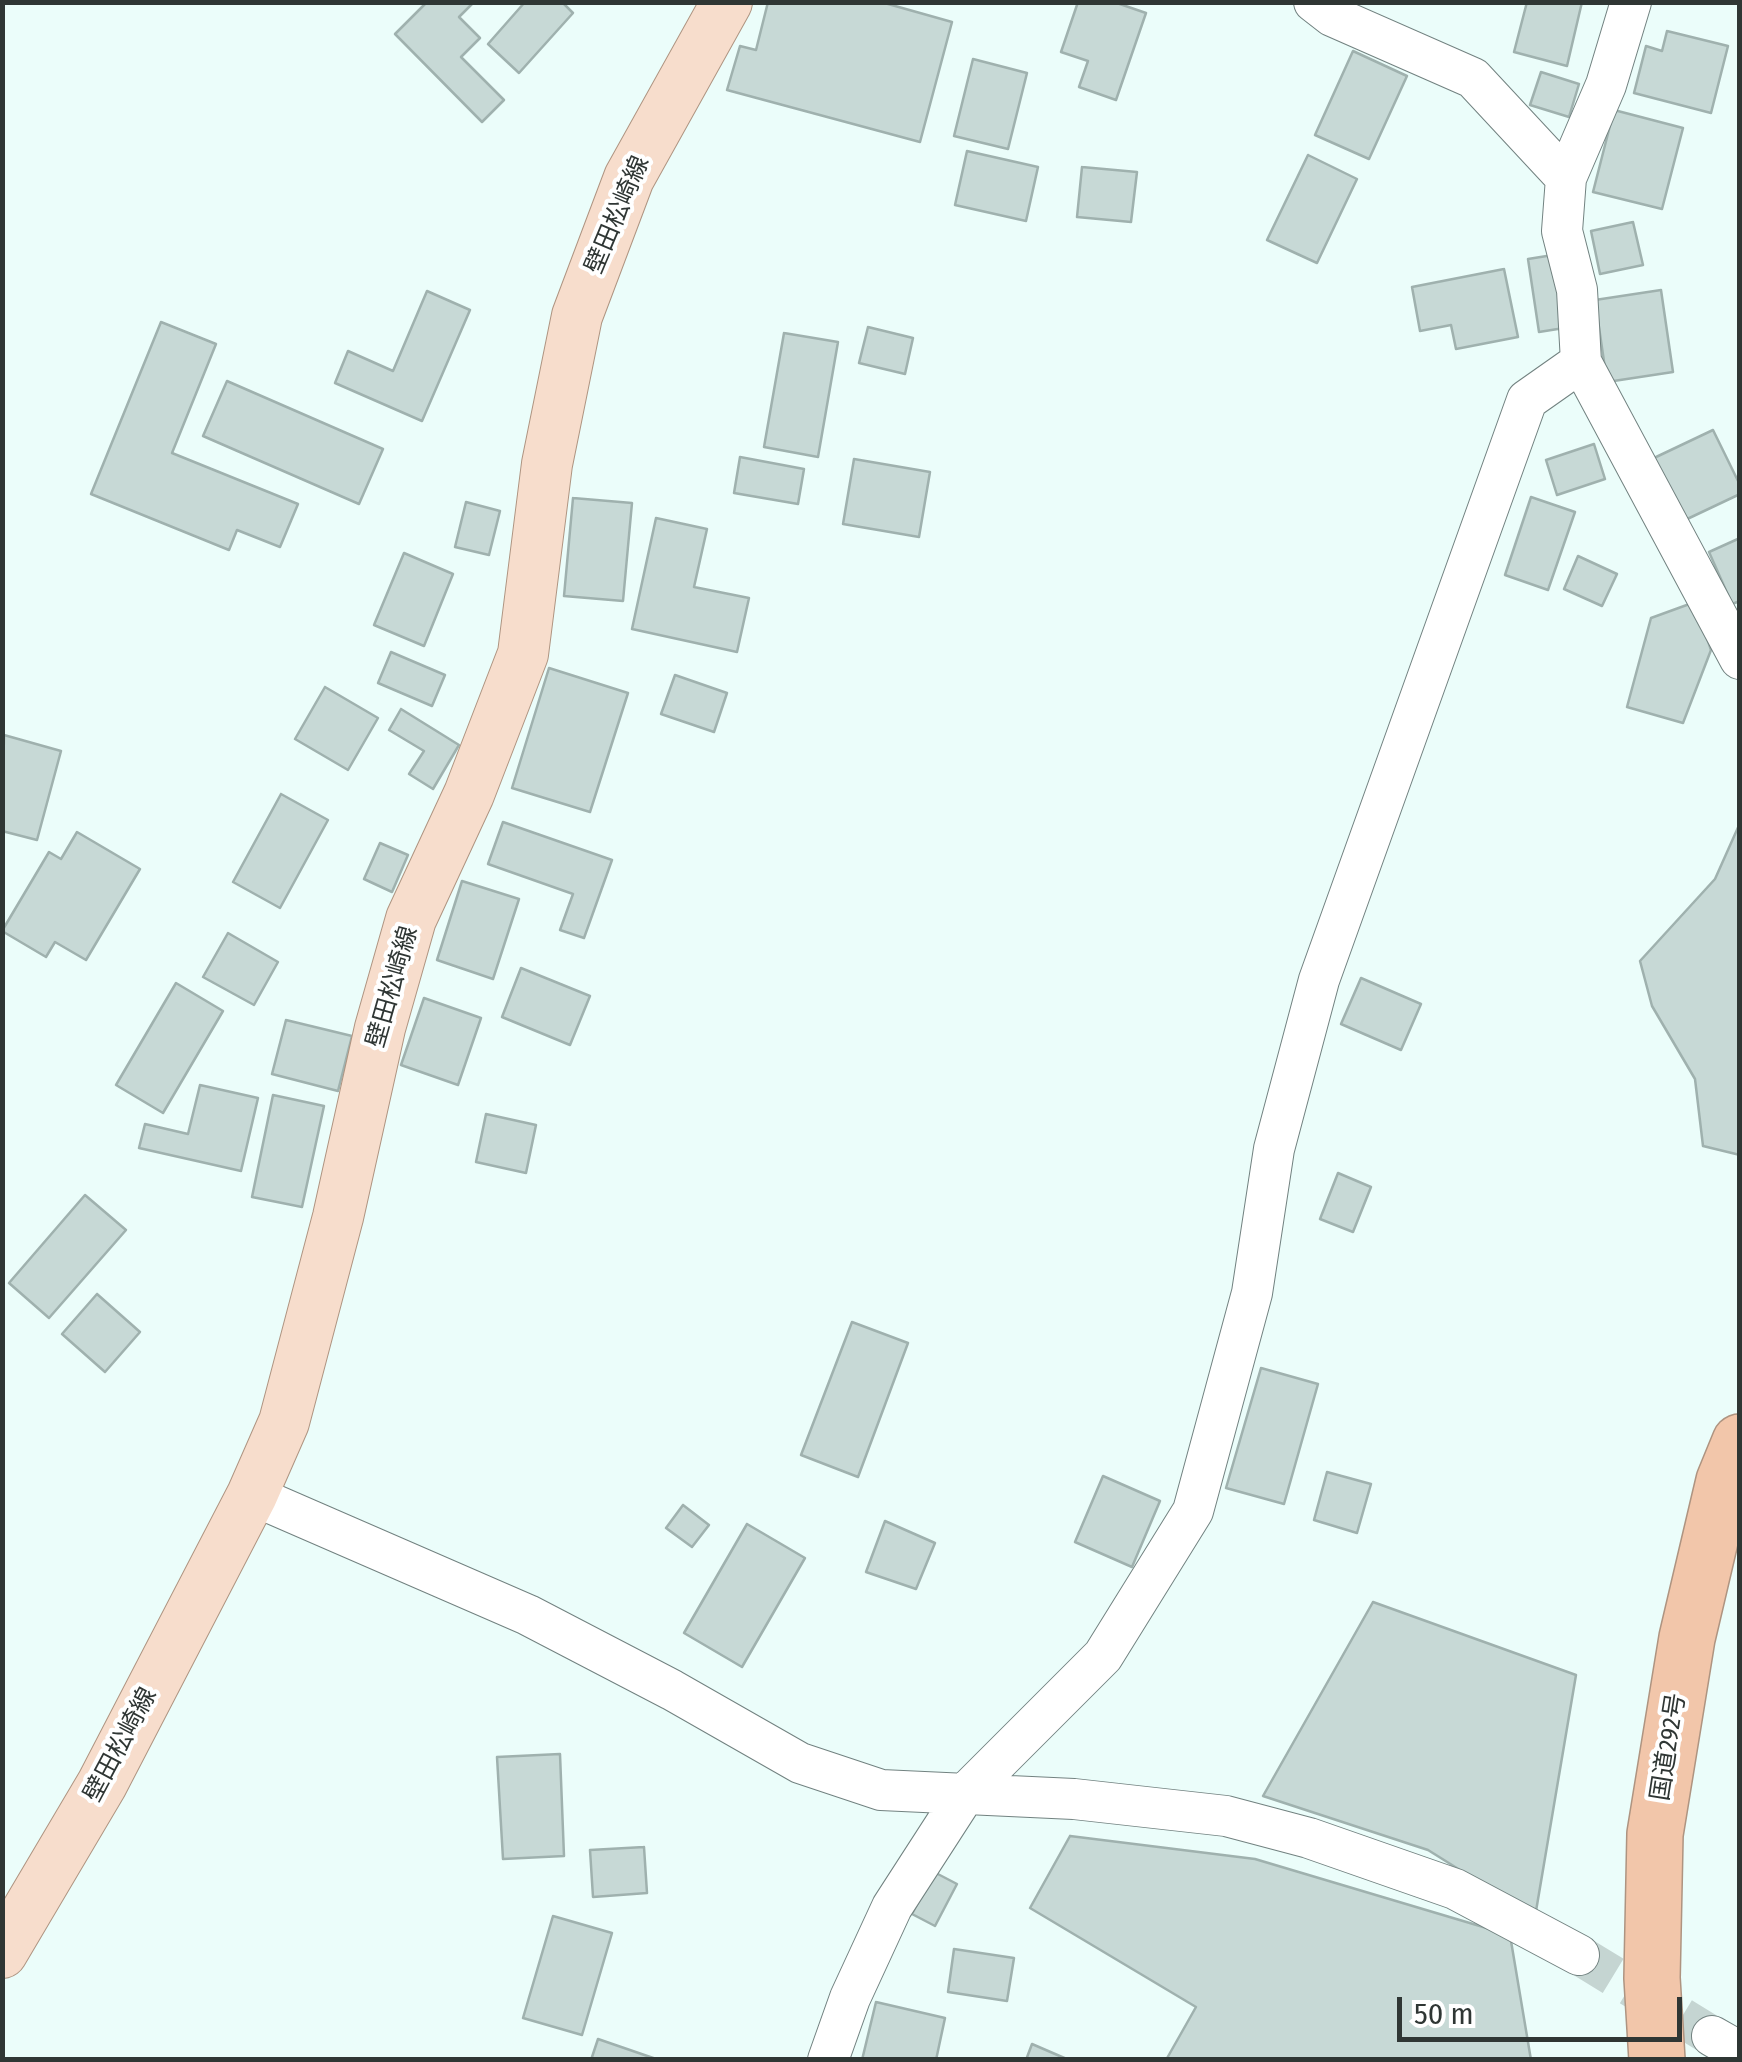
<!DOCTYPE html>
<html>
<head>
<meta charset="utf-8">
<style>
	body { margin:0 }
	#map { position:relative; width:1742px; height:2062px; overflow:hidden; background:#ebfdfa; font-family:"Fira Sans Condensed",sans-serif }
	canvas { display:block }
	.frame { position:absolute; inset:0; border:5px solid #2f3634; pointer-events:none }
	.scale { position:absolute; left:1397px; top:1997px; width:285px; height:45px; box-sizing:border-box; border:5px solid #2f3634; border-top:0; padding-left:12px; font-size:30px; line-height:35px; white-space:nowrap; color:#2f3634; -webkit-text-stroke:8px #fff; paint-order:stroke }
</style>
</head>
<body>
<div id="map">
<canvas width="1742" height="2062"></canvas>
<div class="frame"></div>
<div class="scale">50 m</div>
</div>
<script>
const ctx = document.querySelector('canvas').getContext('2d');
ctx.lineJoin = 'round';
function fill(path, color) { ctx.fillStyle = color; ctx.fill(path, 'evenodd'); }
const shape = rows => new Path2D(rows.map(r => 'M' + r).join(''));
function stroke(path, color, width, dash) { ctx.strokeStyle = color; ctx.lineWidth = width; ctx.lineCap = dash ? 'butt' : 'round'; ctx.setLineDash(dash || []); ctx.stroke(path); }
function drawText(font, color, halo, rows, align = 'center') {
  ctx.font = font + ' "Fira Sans Condensed","Noto Sans JP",sans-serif'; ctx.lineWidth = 8; ctx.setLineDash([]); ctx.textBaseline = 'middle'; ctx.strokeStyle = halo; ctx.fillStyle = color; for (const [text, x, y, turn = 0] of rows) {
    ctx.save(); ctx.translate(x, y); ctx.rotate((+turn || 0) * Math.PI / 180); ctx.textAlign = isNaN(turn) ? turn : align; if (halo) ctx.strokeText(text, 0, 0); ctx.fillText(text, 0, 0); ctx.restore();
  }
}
const building = shape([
	[427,2,474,2,459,17,480,38,461,57,504,100,482,122,395,34,427,2],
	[525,2,562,2,573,13,519,73,488,44,525,2],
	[768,2,881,2,952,22,920,142,727,90,740,46,756,50,768,2],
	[1078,2,1114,2,1146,13,1116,100,1079,87,1088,61,1061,52,1078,2],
	[1527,2,1582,2,1567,66,1514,52,1527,2],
	[1667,31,1728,46,1711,113,1634,93,1646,46,1662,51,1667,31],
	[1353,51,1407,76,1369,159,1315,135,1353,51],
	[973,59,1027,73,1008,149,954,136,973,59],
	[1541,72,1579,84,1569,117,1530,105,1541,72],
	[1614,110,1683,128,1662,209,1593,192,1614,110],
	[967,151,1038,167,1026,221,955,205,967,151],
	[1308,155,1357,179,1317,263,1267,240,1308,155],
	[1082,167,1137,172,1131,222,1077,217,1082,167],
	[1633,222,1643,265,1600,274,1591,231,1633,222],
	[1553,255,1564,328,1539,332,1528,259,1553,255],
	[1504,269,1518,337,1456,349,1451,325,1420,331,1412,287,1504,269],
	[1661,290,1673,372,1607,382,1595,300,1661,290],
	[427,291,470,310,422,421,335,383,348,351,393,371,427,291],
	[161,322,216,344,172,453,298,504,280,547,237,530,229,550,91,494,161,322],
	[868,327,913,338,905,374,859,363,868,327],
	[784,333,838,342,818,457,764,447,784,333],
	[227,381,383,449,359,504,203,436,227,381],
	[1713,430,1740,485,1740,494,1683,521,1654,458,1713,430],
	[1594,444,1605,479,1557,495,1546,460,1594,444],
	[740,457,804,469,798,504,734,493,740,457],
	[854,459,930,472,919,537,843,524,854,459],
	[1531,497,1575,512,1548,590,1505,575,1531,497],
	[573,498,632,503,623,601,564,596,573,498],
	[466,502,500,511,489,555,455,547,466,502],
	[656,518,707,529,694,587,749,598,737,652,632,629,656,518],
	[1740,538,1740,601,1732,604,1709,552,1740,538],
	[404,553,453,574,424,646,374,625,404,553],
	[1578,556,1617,574,1602,606,1564,589,1578,556],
	[1695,602,1711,650,1683,723,1627,707,1651,618,1695,602],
	[391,652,445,675,432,706,378,683,391,652],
	[549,668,628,693,590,812,512,788,549,668],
	[675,675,727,693,714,732,661,714,675,675],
	[325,687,378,718,348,770,295,739,325,687],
	[401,709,459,745,433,789,409,774,424,751,389,730,401,709],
	[4,735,61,751,37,840,2,831,4,735],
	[281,794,328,820,280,908,233,882,281,794],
	[503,822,612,860,584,938,560,930,573,894,488,864,503,822],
	[1740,823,1740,1155,1703,1146,1695,1079,1652,1006,1640,961,1715,879,1740,823],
	[77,832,140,869,86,960,55,942,46,957,2,931,49,852,61,859,77,832],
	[380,843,408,855,392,892,364,879,380,843],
	[462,881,519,899,493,979,437,960,462,881],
	[228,933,278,962,254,1005,203,977,228,933],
	[521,968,590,996,570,1045,502,1017,521,968],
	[1361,978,1421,1004,1401,1050,1341,1024,1361,978],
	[176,983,223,1011,163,1113,116,1085,176,983],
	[424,998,481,1018,458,1085,401,1065,424,998],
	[286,1020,352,1036,338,1091,272,1074,286,1020],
	[200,1085,258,1098,241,1171,139,1148,145,1124,188,1134,200,1085],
	[273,1095,324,1106,302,1207,252,1197,273,1095],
	[486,1114,536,1125,526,1173,476,1162,486,1114],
	[1338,1173,1371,1187,1353,1232,1320,1219,1338,1173],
	[85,1195,126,1230,49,1318,9,1283,85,1195],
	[97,1294,140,1332,105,1372,62,1334,97,1294],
	[852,1322,908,1343,858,1477,801,1455,852,1322],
	[1261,1368,1318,1384,1284,1504,1226,1488,1261,1368],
	[1327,1472,1371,1484,1357,1533,1314,1520,1327,1472],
	[1103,1476,1160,1501,1132,1567,1075,1542,1103,1476],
	[683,1505,709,1525,692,1547,666,1528,683,1505],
	[885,1521,935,1543,916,1589,866,1572,885,1521],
	[747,1524,805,1558,742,1667,684,1633,747,1524],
	[1373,1602,1576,1675,1535,1917,1428,1850,1263,1796,1373,1602],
	[560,1754,564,1856,503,1859,497,1757,560,1754],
	[1070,1836,1255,1859,1510,1935,1531,2060,1166,2060,1196,2007,1030,1908,1070,1836],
	[644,1847,647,1893,593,1897,590,1850,644,1847],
	[934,1872,957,1884,935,1926,912,1914,934,1872],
	[553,1916,612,1933,582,2035,523,2018,553,1916],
	[954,1949,1014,1958,1007,2001,948,1992,954,1949],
	[876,2002,945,2018,936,2060,862,2060,876,2002],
	[598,2039,659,2060,591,2060,598,2039],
	[1032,2044,1069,2060,1026,2060,1032,2044]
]);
const minorTunnel = shape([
	[1579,1955,1712,2036]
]);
const minor = shape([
	[1566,178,1606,85,1631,2],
	[1581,362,1740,659],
	[252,1495,528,1615,672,1690,800,1763,881,1790,1074,1799,1226,1816,1309,1838,1455,1889,1579,1955],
	[1712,2036,1740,2052],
	[828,2060,850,1998,892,1907,965,1794,1103,1656,1193,1511,1252,1293,1274,1149,1319,980,1527,400,1581,362,1577,290,1562,231,1566,178,1473,78,1332,16,1314,2]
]);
const major = shape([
	[2,1953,102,1784,252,1495,284,1422,338,1217,380,1028,411,919,469,794,523,654,547,464,577,316,629,178,727,2]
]);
const highway = shape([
	[1657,2060,1652,1978,1655,1834,1687,1638,1724,1481,1740,1442]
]);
const streetNames = [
	["壁田松崎線",618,215,-67],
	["壁田松崎線",393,987,-74],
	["壁田松崎線",121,1745,-62],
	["国道292号",1669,1747,-81]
];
fill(building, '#c7d9d6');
stroke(building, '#9fb1ae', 2.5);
stroke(minorTunnel, '#c5d5d2', 40, [40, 20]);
stroke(minor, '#728280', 42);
stroke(major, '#ae9481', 52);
stroke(highway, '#ae9481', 58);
stroke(minor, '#fff', 40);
stroke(major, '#f7ddcc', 50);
stroke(highway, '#f2c6aa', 55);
drawText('25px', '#2f3634', '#fff', streetNames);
</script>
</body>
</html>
